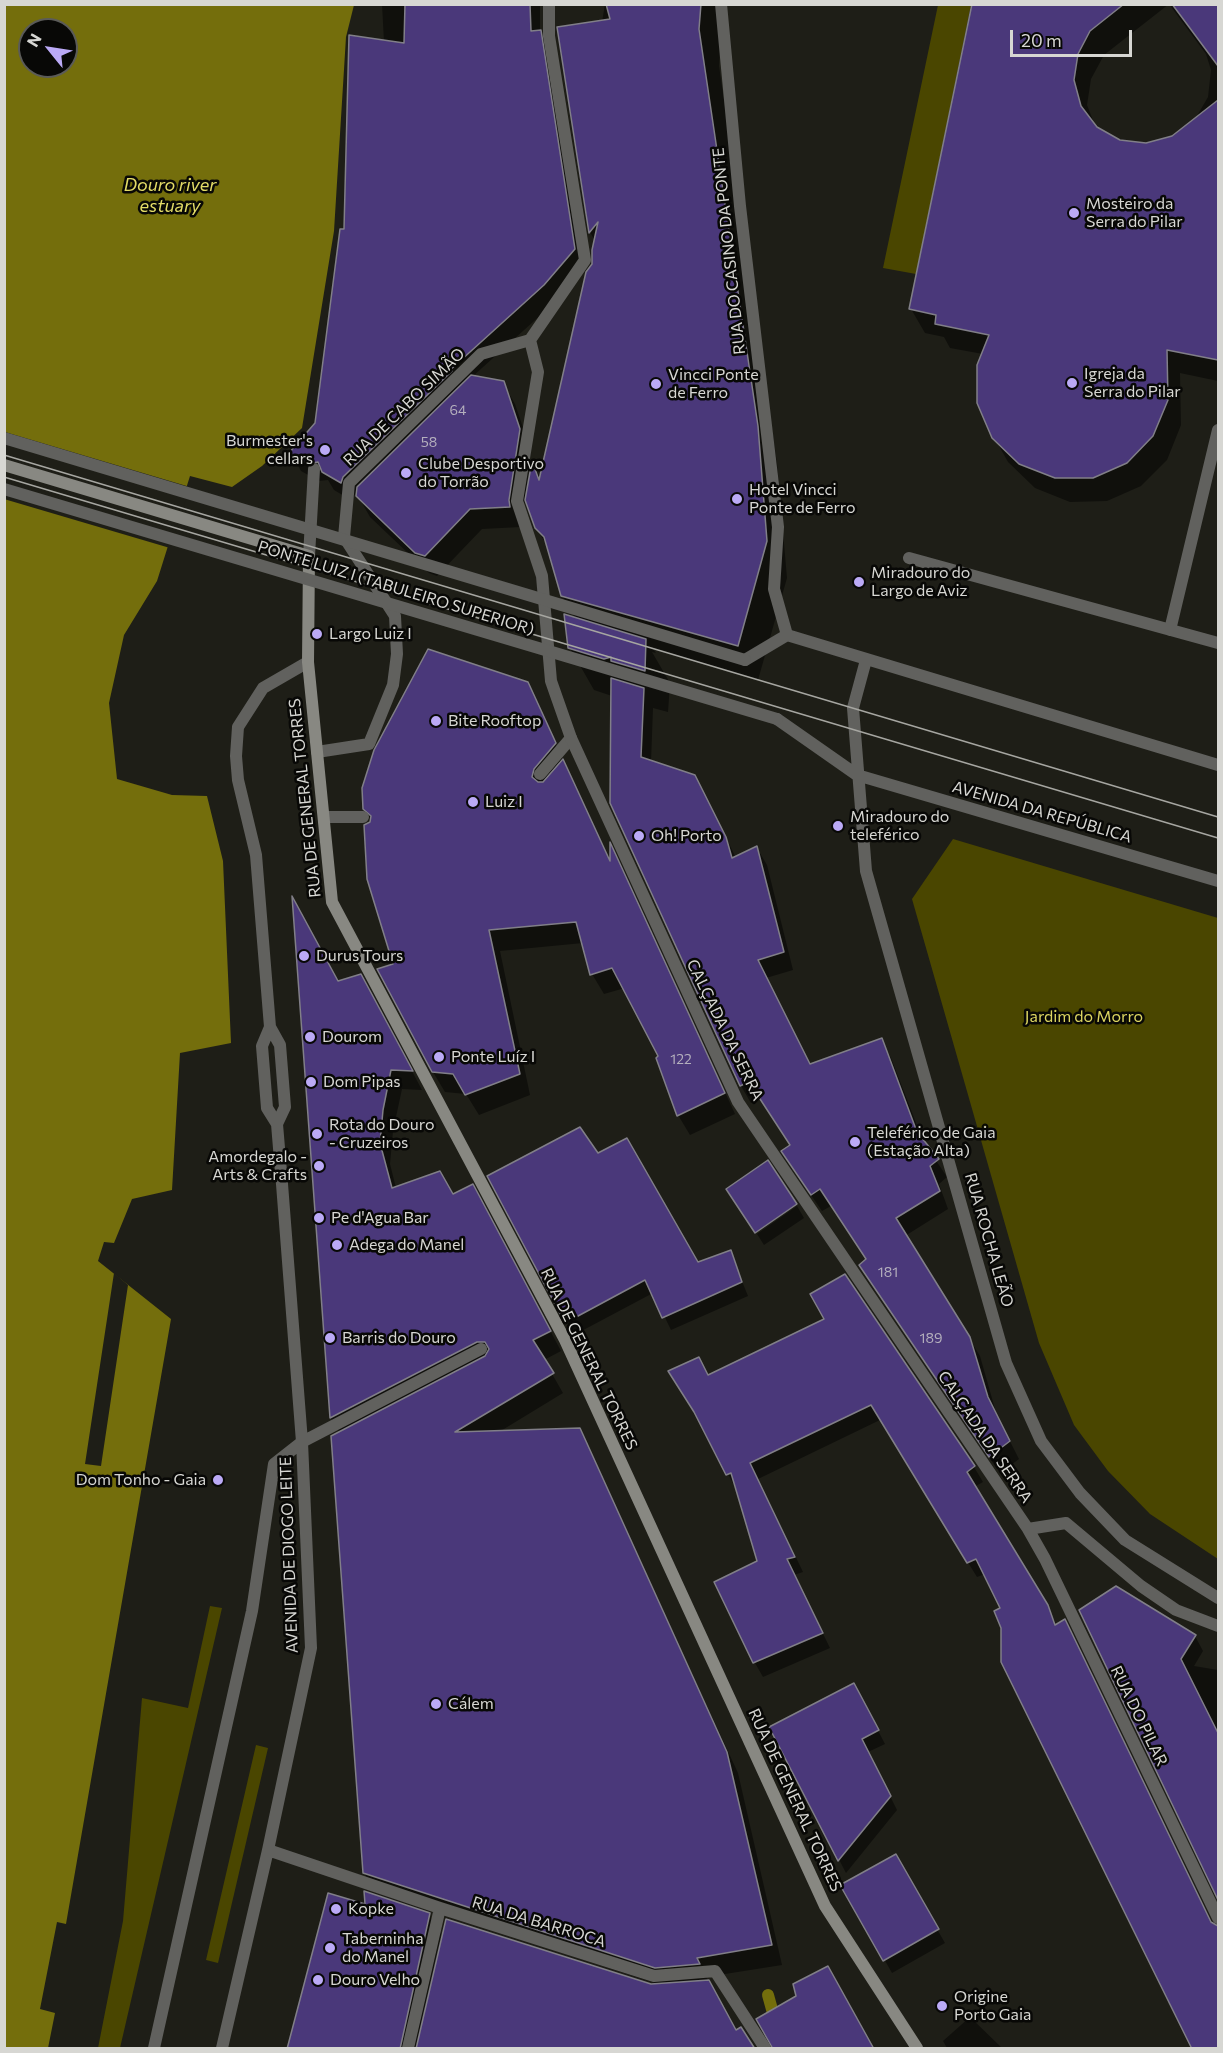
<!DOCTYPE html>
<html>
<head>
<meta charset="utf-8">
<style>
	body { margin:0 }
	#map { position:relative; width:1223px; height:2053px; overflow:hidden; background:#1e1e17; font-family:Commissioner,sans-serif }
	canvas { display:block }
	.frame { position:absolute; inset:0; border:6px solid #d7d7d3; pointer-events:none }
	.north { position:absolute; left:18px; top:18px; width:60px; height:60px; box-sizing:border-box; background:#080806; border:2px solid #5b5b58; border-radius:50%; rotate:300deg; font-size:16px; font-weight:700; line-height:24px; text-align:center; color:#d7d7d3 }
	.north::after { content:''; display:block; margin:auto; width:21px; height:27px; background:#bbaaf6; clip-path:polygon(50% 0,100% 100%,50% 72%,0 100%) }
	.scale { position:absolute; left:1010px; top:30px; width:122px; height:27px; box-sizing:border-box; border:3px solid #d7d7d3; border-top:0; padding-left:8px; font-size:18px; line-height:21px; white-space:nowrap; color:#d7d7d3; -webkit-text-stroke:4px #080806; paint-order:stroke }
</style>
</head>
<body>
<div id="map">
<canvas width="1223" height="2053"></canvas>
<div class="frame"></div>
<div class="north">N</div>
<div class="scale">20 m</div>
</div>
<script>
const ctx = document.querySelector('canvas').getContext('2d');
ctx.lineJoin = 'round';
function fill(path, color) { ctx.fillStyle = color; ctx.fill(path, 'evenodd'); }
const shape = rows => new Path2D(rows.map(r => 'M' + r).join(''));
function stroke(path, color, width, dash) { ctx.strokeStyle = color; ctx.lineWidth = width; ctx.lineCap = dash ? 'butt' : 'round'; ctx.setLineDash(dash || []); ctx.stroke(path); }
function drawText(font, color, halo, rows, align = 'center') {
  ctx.font = font + ' Commissioner,sans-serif'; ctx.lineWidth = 5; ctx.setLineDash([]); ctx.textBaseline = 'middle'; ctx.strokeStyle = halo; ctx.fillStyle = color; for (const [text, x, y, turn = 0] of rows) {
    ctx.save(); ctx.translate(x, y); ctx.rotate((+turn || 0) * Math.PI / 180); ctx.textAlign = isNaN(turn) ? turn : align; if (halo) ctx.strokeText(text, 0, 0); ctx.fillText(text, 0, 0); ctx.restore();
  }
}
const green = shape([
	[938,5,971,5,916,274,883,268],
	[953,839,1218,918,1218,1559,1150,1514,1108,1471,1074,1425,1039,1343,912,899],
	[210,1606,222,1608,120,2048,98,2048,123,1921,142,1698,188,1708],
	[256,1745,268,1748,218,1963,206,1960]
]);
const water = shape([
	[5,5,354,5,346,37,334,231,302,428,262,466,232,487,190,476,157,581,124,635,109,703,117,779,172,795,207,796,223,861,231,1043,180,1053,172,1190,132,1199,114,1243,104,1242,98,1261,171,1319,66,1924,57,1922,40,2009,55,2013,48,2048,5,2048],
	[30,30,66,30,66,66,30,66]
]);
const pier = shape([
	[5,432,190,487,170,548,4,499],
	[114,1273,128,1285,101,1466,85,1464]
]);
const shadow = shape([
	[382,4,540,4,540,32,550,49,584,268,554,303,472,377,503,383,515,404,531,451,521,527,482,529,437,576,429,573,370,517,358,496,358,490,351,500,334,490,328,480,319,481,301,471,291,453,316,424,345,231,384,42],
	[605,4,723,4,719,66,777,463,787,578,758,680,653,649,656,653,652,652,670,683,668,712,653,708,651,762,705,795,736,858,757,848,767,865,793,970,766,978,811,1066,881,1040,891,1058,923,1141,947,1177,939,1184,948,1209,905,1236,980,1356,997,1416,1019,1459,1000,1473,871,1283,861,1266,867,1260,831,1206,822,1211,793,1169,792,1146,760,1099,751,1103,741,1086,612,803,612,696,594,690,570,648,576,619,562,596,550,551,536,527,533,465,541,479,594,264,595,241,590,232,559,29,602,22],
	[973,4,1169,4,1104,55,1091,79,1087,105,1096,128,1119,141,1146,145,1173,138,1194,121,1208,97,1211,70,1206,54,1169,4,1205,4,1215,10,1218,9,1218,381,1180,373,1181,425,1167,460,1141,486,1107,501,1070,502,1035,488,1008,462,994,437,983,354,950,348,944,337,925,333,911,309],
	[527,684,611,862,611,848,621,864,735,1114,690,1135,678,1115,660,1057,625,988,604,994,592,974,583,943,500,951,530,1095,479,1115,466,1094,445,1092,433,1072,395,965,372,821,365,808],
	[294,903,338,983,372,996,422,1090,402,1089,393,1131,390,1164,396,1188,453,1196,483,1205,561,1351,544,1360,563,1393,499,1432,579,1430,738,1773,782,1965,706,1977,736,2032,754,2048,651,1985,661,1985,375,1892,364,1873,340,1433,331,1418],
	[597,1155,698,1263,730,1252,748,1296,671,1330,653,1293,574,1335,489,1177],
	[797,1206,804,1218,764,1245,757,1234],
	[844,1276,974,1467,983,1482,974,1487,1057,1625,1073,1635,1213,1926,1218,1926,1218,2048,1194,2048,985,1574,977,1577,880,1420,758,1479,803,1572,794,1575,830,1648,763,1677,755,1663,716,1582,759,1562,736,1489,728,1474,708,1376,826,1320],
	[1081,1610,1195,1636,1203,1651,1194,1666,1218,1670,1218,1897],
	[861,1698,885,1744,868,1752,897,1810,846,1873,771,1728],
	[895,1856,945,1943,892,1973,843,1886],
	[367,1906,429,1915,441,1934,415,2048,289,2048],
	[970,2017,1002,2048,947,2048,943,2041]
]);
const stream = shape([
	[768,1995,776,2024]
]);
const building = shape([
	[405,4,530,4,531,31,541,30,575,249,544,285,449,371,452,371,343,477,341,483,322,472,318,462,307,464,289,453,315,423,340,229,344,229,349,35,404,43,405,4],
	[606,4,701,4,699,29,758,426,767,541,738,646,561,596,544,537,535,528,525,500,532,461,539,480,586,272,592,264,592,250,598,222,589,233,557,27,610,19,606,4],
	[972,4,1124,4,1090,31,1078,54,1074,80,1081,106,1097,127,1120,140,1146,143,1172,136,1218,100,1218,360,1167,350,1168,400,1153,436,1127,463,1093,478,1055,478,1019,464,992,438,977,403,977,365,989,335,935,324,936,315,909,309,972,4],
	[1172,4,1218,4,1218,66,1172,4],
	[471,375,504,381,520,429,509,500,510,507,470,509,425,556,415,553,356,496,357,487,471,375],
	[564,614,646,639,645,671,611,661,611,657,604,659,568,648,564,614],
	[428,649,528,682,556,743,534,769,532,777,538,782,543,782,563,759,610,861,610,842,725,1093,677,1116,656,1058,658,1056,612,968,590,975,576,922,489,930,520,1074,465,1095,453,1074,432,1072,377,969,393,964,367,879,364,825,370,822,371,816,363,809,362,788,374,750,428,649],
	[611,678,644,688,641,757,695,775,726,837,732,858,757,846,784,952,758,960,810,1064,882,1038,917,1132,939,1159,930,1166,940,1191,896,1218,970,1337,988,1397,1010,1441,989,1457,859,1265,866,1259,820,1189,811,1195,781,1151,790,1145,749,1082,740,1086,610,803,611,678],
	[292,896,338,981,361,974,413,1071,391,1070,383,1110,380,1143,392,1188,440,1171,453,1194,473,1184,551,1331,533,1340,554,1373,455,1432,580,1428,727,1752,772,1945,697,1958,700,1964,655,1968,363,1873,331,1436,485,1356,489,1349,485,1342,477,1342,330,1418,292,896],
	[580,1127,598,1153,627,1138,698,1262,731,1250,742,1282,662,1318,645,1280,565,1323,487,1176,580,1127],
	[768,1160,797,1204,755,1233,726,1189,768,1160],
	[845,1274,975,1466,967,1472,1048,1605,1055,1625,1065,1619,1211,1922,1218,1926,1218,2049,1192,2049,1001,1662,1001,1628,994,1611,1000,1608,976,1559,967,1563,871,1405,750,1463,795,1557,787,1559,823,1633,753,1663,714,1582,757,1561,731,1473,726,1475,694,1412,668,1371,699,1357,708,1375,824,1319,810,1294,845,1274],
	[1116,1586,1196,1635,1181,1659,1218,1733,1218,1900,1079,1610,1116,1586],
	[854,1683,879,1730,862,1739,891,1796,838,1861,769,1727,854,1683],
	[896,1854,939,1929,883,1961,840,1885,896,1854],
	[364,1891,430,1913,400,2049,287,2049,328,1893,365,1904,364,1891],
	[446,1919,651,1984,709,1980,736,2030,741,2027,755,2049,416,2049,446,1919],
	[828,1966,874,2049,773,2049,756,2019,796,1996,793,1984,828,1966]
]);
const lane = shape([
	[309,556,314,469],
	[909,558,1218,643],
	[1170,630,1218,430],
	[540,774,571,738],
	[325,817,363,817]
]);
const street = shape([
	[721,4,740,206,778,527,774,589,787,635],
	[530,340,538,372,517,501,542,576,551,681,571,738,738,1102,1028,1529,1045,1559,1218,1918],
	[787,635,1218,765],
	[745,660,787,635],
	[866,660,853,708,866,871,1006,1363,1041,1441,1080,1493,1125,1540,1218,1598],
	[777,719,857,775,1218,881],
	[317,752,369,744,393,685,397,654,395,616,344,537,349,483,481,354,530,340,585,260,549,36,549,4],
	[277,1124,285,1107,280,1045,270,1027,256,855,238,780,236,756,238,727,263,688,308,662],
	[1028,1529,1066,1523,1141,1586,1176,1610,1218,1626],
	[268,1850,440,1908,654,1976,715,1971,765,2048],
	[154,2048,252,1611,274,1464,302,1442,481,1349],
	[222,2048,268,1850,311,1648,302,1442,282,1184,277,1124,267,1108,262,1046,270,1027],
	[408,2048,440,1908]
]);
const secondary = shape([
	[4,465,309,556,308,662,332,902,565,1340,825,1906,917,2048]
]);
const tram = shape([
	[4,455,1218,817],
	[4,477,1218,838]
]);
const streetBridge = shape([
	[4,438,745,660],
	[4,489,777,719]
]);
const markers = [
	[1074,213,6,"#bbaaf6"],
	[1072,383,6,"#bbaaf6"],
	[656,384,6,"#bbaaf6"],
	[325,450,6,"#bbaaf6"],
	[406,473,6,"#bbaaf6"],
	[737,499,6,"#bbaaf6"],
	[859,582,6,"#bbaaf6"],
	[317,634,6,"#bbaaf6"],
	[436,721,6,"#bbaaf6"],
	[473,802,6,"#bbaaf6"],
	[838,826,6,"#bbaaf6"],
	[639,836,6,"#bbaaf6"],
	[304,956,6,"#bbaaf6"],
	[310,1037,6,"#bbaaf6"],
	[439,1057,6,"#bbaaf6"],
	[311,1082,6,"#bbaaf6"],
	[317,1134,6,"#bbaaf6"],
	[855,1142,6,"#bbaaf6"],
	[319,1166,6,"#bbaaf6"],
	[319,1218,6,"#bbaaf6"],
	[337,1245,6,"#bbaaf6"],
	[330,1338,6,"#bbaaf6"],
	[218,1480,6,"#bbaaf6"],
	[436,1704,6,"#bbaaf6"],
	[336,1909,6,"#bbaaf6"],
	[330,1948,6,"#bbaaf6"],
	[318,1980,6,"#bbaaf6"],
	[942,2006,6,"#bbaaf6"]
];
const numberNames = [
	["64",458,410],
	["58",429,442],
	["122",681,1059],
	["181",888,1272],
	["189",931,1338]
];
const poiNames = [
	["Mosteiro da",1086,204],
	["Serra do Pilar",1086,222],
	["Igreja da",1084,374],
	["Serra do Pilar",1084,392],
	["Vincci Ponte",668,375],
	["de Ferro",668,393],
	["Burmester's",313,441,"right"],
	["cellars",313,459,"right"],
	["Clube Desportivo",418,464],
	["do Torrão",418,482],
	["Hotel Vincci",749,490],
	["Ponte de Ferro",749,508],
	["Miradouro do",871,573],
	["Largo de Aviz",871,591],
	["Largo Luiz I",329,634],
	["Bite Rooftop",448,721],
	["Luiz I",485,802],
	["Miradouro do",850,817],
	["teleférico",850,835],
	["Oh! Porto",651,836],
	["Durus Tours",316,956],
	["Dourom",322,1037],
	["Ponte Luíz I",451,1057],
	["Dom Pipas",323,1082],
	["Rota do Douro",329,1125],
	["- Cruzeiros",329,1143],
	["Teleférico de Gaia",867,1133],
	["(Estação Alta)",867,1151],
	["Amordegalo -",307,1157,"right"],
	["Arts & Crafts",307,1175,"right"],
	["Pe d'Agua Bar",331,1218],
	["Adega do Manel",349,1245],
	["Barris do Douro",342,1338],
	["Dom Tonho - Gaia",206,1480,"right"],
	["Cálem",448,1704],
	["Kopke",348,1909],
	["Taberninha",342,1939],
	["do Manel",342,1957],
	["Douro Velho",330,1980],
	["Origine",954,1997],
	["Porto Gaia",954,2015]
];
const streetNames = [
	["RUA DO CASINO DA PONTE",729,251,-96],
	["RUA DE CABO SIMÃO",404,407,-44],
	["PONTE LUIZ I (TABULEIRO SUPERIOR)",396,588,17],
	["RUA DE GENERAL TORRES",305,798,-96],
	["AVENIDA DA REPÚBLICA",1042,812,16],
	["CALÇADA DA SERRA",725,1030,64],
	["RUA ROCHA LEÃO",989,1240,74],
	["RUA DE GENERAL TORRES",589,1359,64],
	["CALÇADA DA SERRA",985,1437,56],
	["AVENIDA DE DIOGO LEITE",289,1555,-92],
	["RUA DO PILAR",1139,1716,64],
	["RUA DE GENERAL TORRES",795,1800,65],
	["RUA DA BARROCA",539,1922,17]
];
const parkNames = [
	["Jardim do Morro",1084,1017]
];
const waterNames = [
	["Douro river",170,185],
	["estuary",170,206]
];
fill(green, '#4a4600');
fill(water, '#746e0c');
fill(pier, '#1e1e17');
fill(shadow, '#0007');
stroke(stream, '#746e0c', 12);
fill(building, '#4a387a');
stroke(building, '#817f88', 1.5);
stroke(lane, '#61615e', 12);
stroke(street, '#61615e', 12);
stroke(secondary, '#888882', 12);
stroke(tram, '#a6a6a1', 1.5);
stroke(streetBridge, '#61615e', 12);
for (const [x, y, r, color] of markers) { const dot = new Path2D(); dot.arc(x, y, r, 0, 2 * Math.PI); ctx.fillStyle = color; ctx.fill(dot); stroke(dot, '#080806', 2); }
drawText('14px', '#b4afbd', null, numberNames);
drawText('16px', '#d7d7d3', '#080806', poiNames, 'left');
drawText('16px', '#d7d7d3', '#080806', streetNames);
drawText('16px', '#ddd661', '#080806', parkNames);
drawText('italic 18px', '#e3dc67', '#080806', waterNames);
</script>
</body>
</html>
